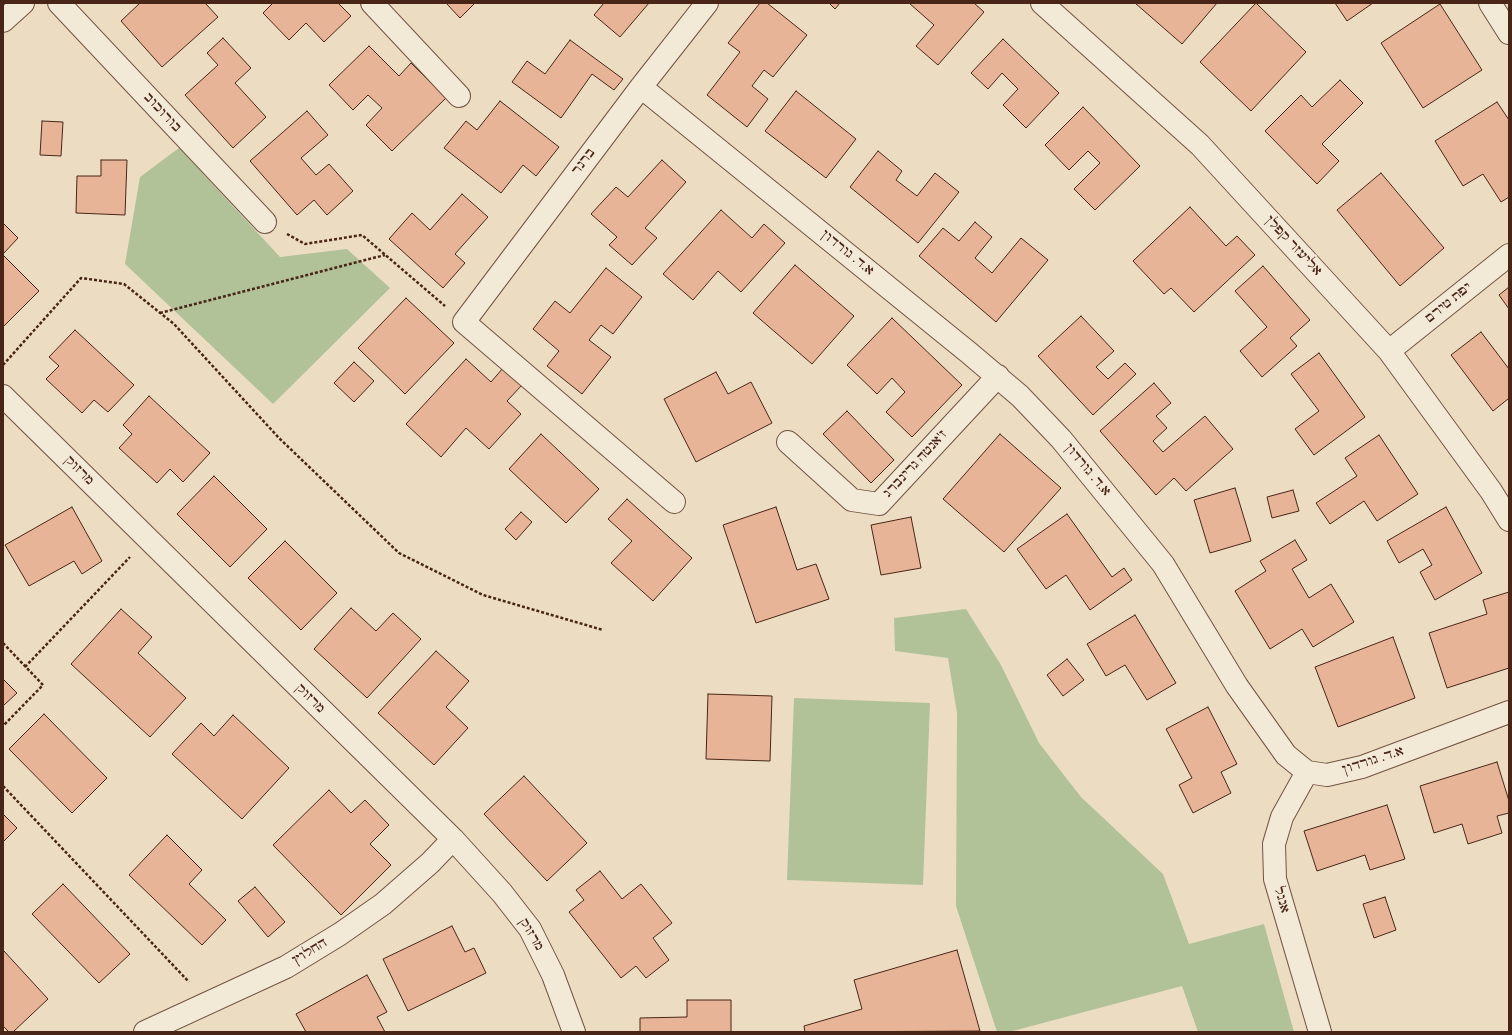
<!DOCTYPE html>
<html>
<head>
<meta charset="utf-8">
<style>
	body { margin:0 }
	#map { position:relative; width:1512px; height:1035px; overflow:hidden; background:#ecddc2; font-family:Cardo,serif }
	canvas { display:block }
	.frame { position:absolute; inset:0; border:4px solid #492517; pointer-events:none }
</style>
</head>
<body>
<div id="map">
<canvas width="1512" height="1035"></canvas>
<div class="frame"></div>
</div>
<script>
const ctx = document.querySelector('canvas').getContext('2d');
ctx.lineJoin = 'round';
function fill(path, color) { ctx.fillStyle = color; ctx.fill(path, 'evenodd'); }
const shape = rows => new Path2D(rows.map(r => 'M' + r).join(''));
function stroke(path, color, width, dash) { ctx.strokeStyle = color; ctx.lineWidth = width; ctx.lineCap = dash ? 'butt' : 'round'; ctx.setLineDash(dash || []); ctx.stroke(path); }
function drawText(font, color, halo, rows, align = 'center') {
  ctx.font = font + ' Cardo,"Frank Ruhl Libre",serif'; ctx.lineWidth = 4; ctx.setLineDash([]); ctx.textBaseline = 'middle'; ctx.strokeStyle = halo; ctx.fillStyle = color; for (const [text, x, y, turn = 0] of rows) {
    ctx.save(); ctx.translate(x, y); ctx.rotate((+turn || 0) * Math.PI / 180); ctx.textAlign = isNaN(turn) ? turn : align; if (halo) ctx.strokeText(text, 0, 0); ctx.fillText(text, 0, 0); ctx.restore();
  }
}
const green = shape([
	[179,148,280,257,347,249,390,288,273,404,125,264,140,177],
	[966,609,1001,665,1039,743,1081,797,1163,874,1189,944,1264,924,1294,1032,1198,1032,1182,986,1009,1032,997,1032,956,906,957,713,948,658,895,651,894,618],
	[794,698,930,703,923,885,787,880]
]);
const building = shape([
	[140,3,205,3,218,17,162,67,121,21,140,3],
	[273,3,338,3,351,16,324,42,306,23,289,40,263,13,273,3],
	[446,3,475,3,460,18,446,3],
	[604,3,649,3,620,37,594,15,604,3],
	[760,3,767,3,807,35,773,77,764,70,752,86,768,99,747,127,707,95,740,52,728,43,760,3],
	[829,3,840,3,835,9,829,3],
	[909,3,974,3,984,12,938,65,916,46,934,25,909,3],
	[1135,3,1217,3,1182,44,1135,3],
	[1256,3,1306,52,1251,111,1200,62,1256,3],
	[1335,3,1373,3,1347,21,1335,3],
	[1440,4,1482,70,1423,108,1381,43,1440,4],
	[223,38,251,68,235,83,266,117,233,148,185,95,218,65,207,53,223,38],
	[1003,39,1059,93,1026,128,1003,105,1018,89,1002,73,988,89,971,73,1003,39],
	[570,40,623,79,614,90,592,74,561,118,512,82,527,61,545,74,570,40],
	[369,46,399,76,411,63,446,98,392,151,366,125,382,108,368,95,353,110,329,85,369,46],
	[1340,80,1363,103,1322,144,1339,161,1317,184,1265,131,1301,95,1312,107,1340,80],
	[796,91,856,139,826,178,765,131,796,91],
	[500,101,559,147,536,176,523,165,501,193,444,148,466,121,477,130,500,101],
	[1497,102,1509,120,1509,197,1501,202,1483,174,1463,186,1435,141,1497,102],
	[1083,107,1140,166,1095,210,1074,189,1100,163,1088,151,1069,170,1045,145,1083,107],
	[307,111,328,135,301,158,316,175,329,164,353,191,327,215,314,200,297,215,250,161,307,111],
	[42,121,63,122,61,156,40,155,42,121],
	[878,151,902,171,896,180,917,196,935,173,959,192,918,243,850,187,878,151],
	[101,160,127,160,125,215,76,213,77,176,101,176,101,160],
	[662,160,686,182,645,228,657,238,632,265,609,245,617,237,591,214,616,187,628,197,662,160],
	[1381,173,1444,248,1400,286,1337,210,1381,173],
	[462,194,488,217,455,254,465,263,443,288,389,239,412,213,430,230,462,194],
	[1190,207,1226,246,1237,236,1255,255,1194,312,1171,288,1164,294,1133,261,1190,207],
	[721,210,752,238,764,224,785,243,741,292,718,271,693,300,663,274,721,210],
	[975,222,992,237,975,258,992,273,1021,238,1048,260,996,322,919,256,943,228,959,241,975,222],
	[3,223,18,238,3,254,3,223],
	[3,255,39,291,3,327,3,255],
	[795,265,854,316,812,364,753,313,795,265],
	[1263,266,1310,320,1290,338,1297,346,1262,377,1240,351,1267,327,1235,291,1263,266],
	[606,268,642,297,613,334,601,325,589,340,611,357,582,394,547,366,559,351,533,329,555,301,570,313,606,268],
	[1509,287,1509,309,1499,295,1509,287],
	[406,298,454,343,405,394,358,348,406,298],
	[1081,316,1114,351,1096,367,1108,379,1125,363,1136,374,1093,415,1038,356,1081,316],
	[892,318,962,385,912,437,886,412,905,392,892,378,877,394,847,365,892,318],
	[75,330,134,385,108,412,94,400,82,413,46,379,59,366,49,357,75,330],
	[1481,332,1509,369,1509,400,1508,399,1493,411,1451,355,1481,332],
	[1319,353,1365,417,1314,455,1295,429,1319,411,1291,374,1319,353],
	[466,359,491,382,503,368,522,385,507,401,521,414,489,449,466,428,441,457,406,424,466,359],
	[354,362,374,381,354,402,334,383,354,362],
	[716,372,728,394,751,382,772,423,696,462,664,399,716,372],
	[1154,383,1171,403,1156,416,1167,428,1153,441,1163,452,1205,416,1233,449,1186,491,1174,478,1156,495,1100,431,1154,383],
	[149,396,210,453,183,482,170,469,157,483,119,448,132,434,123,425,149,396],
	[847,411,894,460,871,483,823,434,847,411],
	[541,434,599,489,566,523,509,469,541,434],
	[1000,434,1061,488,1004,552,943,499,1000,434],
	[1379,435,1418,494,1377,521,1364,501,1330,524,1316,503,1357,476,1345,458,1379,435],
	[214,476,267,529,230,567,177,514,214,476],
	[1235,488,1251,541,1210,553,1194,500,1235,488],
	[1293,490,1299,511,1272,518,1267,497,1293,490],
	[627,499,692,558,653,601,611,563,632,541,608,519,627,499],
	[72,507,102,561,82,574,74,561,29,586,5,545,72,507],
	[776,507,797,570,816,564,829,599,756,623,723,525,776,507],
	[1446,507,1482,573,1435,600,1420,572,1432,565,1423,549,1399,563,1387,541,1446,507],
	[521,512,532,522,516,540,505,529,521,512],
	[1067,514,1112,577,1124,568,1132,580,1090,610,1066,575,1046,589,1017,549,1067,514],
	[911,517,921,568,881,575,871,525,911,517],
	[1295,540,1307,560,1292,569,1309,598,1331,584,1354,622,1313,647,1302,629,1270,649,1235,591,1266,571,1260,561,1295,540],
	[285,541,337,593,301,630,248,578,285,541],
	[1509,592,1509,668,1447,688,1429,633,1487,614,1483,600,1509,592],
	[351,608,376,631,393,613,421,639,367,698,314,649,351,608],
	[121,609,152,637,138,653,186,698,150,737,71,664,121,609],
	[1135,615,1176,683,1147,700,1125,665,1106,676,1087,644,1135,615],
	[1393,637,1415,698,1338,727,1315,667,1393,637],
	[436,651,469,681,446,707,468,728,434,765,378,713,436,651],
	[1067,659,1084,680,1063,696,1047,675,1067,659],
	[3,679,17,693,3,706,3,679],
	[708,694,772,696,770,761,706,759,708,694],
	[1208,707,1237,764,1221,772,1231,793,1193,813,1179,785,1192,778,1166,729,1208,707],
	[44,714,107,778,72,813,9,749,44,714],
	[233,715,289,768,242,819,172,754,201,723,214,736,233,715],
	[1497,762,1509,801,1509,813,1497,816,1502,833,1468,844,1462,824,1434,833,1420,786,1497,762],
	[524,776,587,843,547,881,484,814,524,776],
	[329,790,351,813,365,800,389,825,370,844,391,865,341,915,273,845,329,790],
	[1387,805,1405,859,1370,870,1365,855,1317,871,1304,831,1387,805],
	[3,814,17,828,3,842,3,814],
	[167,835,202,870,189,884,226,920,202,945,129,875,167,835],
	[600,871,622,899,641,884,672,923,653,938,669,960,646,978,636,966,621,978,569,912,584,900,576,890,600,871],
	[63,884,130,954,99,983,32,914,63,884],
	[255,887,285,922,268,937,238,901,255,887],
	[1385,897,1396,930,1374,938,1363,904,1385,897],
	[452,926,465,952,474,948,486,973,408,1011,383,959,452,926],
	[3,950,48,999,13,1032,9,1032,3,1026,3,950],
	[957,950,980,1031,805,1032,804,1026,862,1009,854,980,957,950],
	[367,975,387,1012,377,1017,385,1032,306,1032,296,1014,367,975],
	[687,1000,731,1000,731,1032,640,1032,640,1018,687,1017,687,1000]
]);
const path = shape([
	[287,234,305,244,362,235,445,306],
	[160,313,385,255],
	[3,365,81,278,124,284,174,324,279,438,399,553,483,595,603,630],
	[3,643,43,685,3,726],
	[25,667,130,557],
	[3,786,189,982]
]);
const minor = shape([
	[59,3,265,222],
	[372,3,459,96],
	[1042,3,1200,145,1389,351,1491,491,1509,520],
	[1490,3,1509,33],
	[3,21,23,3],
	[641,87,968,352,1020,396,1061,439,1163,564,1237,686,1286,755,1307,772,1327,775,1362,767,1509,712],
	[1389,351,1509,255],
	[3,396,453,839,502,893,530,929,553,975,574,1032],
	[788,442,852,500,879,504,998,376],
	[674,502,464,322,641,87,707,3],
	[1307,772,1282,817,1274,844,1275,879,1320,1032],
	[145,1032,286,967,340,934,383,904,430,863,453,839]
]);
const streetNames = [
	["בורוכוב",162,113,47],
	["ברנר",584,162,-53],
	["אליעזר קפלן",1293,246,47],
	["א.ד. גורדון",847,253,39],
	["יפת טירם",1449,303,-39],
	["ז'אנטה גרינברג",916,464,-47],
	["א.ד. גורדון",1087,470,50],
	["מרזוק",79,471,45],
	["מרזוק",310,699,45],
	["א.ד. גורדון",1373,761,-18],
	["אנגל",1281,900,74],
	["מרזוק",531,935,59],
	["החלוץ",310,952,-31]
];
fill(green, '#b1c298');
fill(building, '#e7b497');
stroke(building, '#492517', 1);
stroke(minor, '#725342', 24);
stroke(path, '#492517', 2.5, [3, 2]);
stroke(minor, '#f3e9d7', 22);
drawText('13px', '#492517', '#f3e9d7', streetNames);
</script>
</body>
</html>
